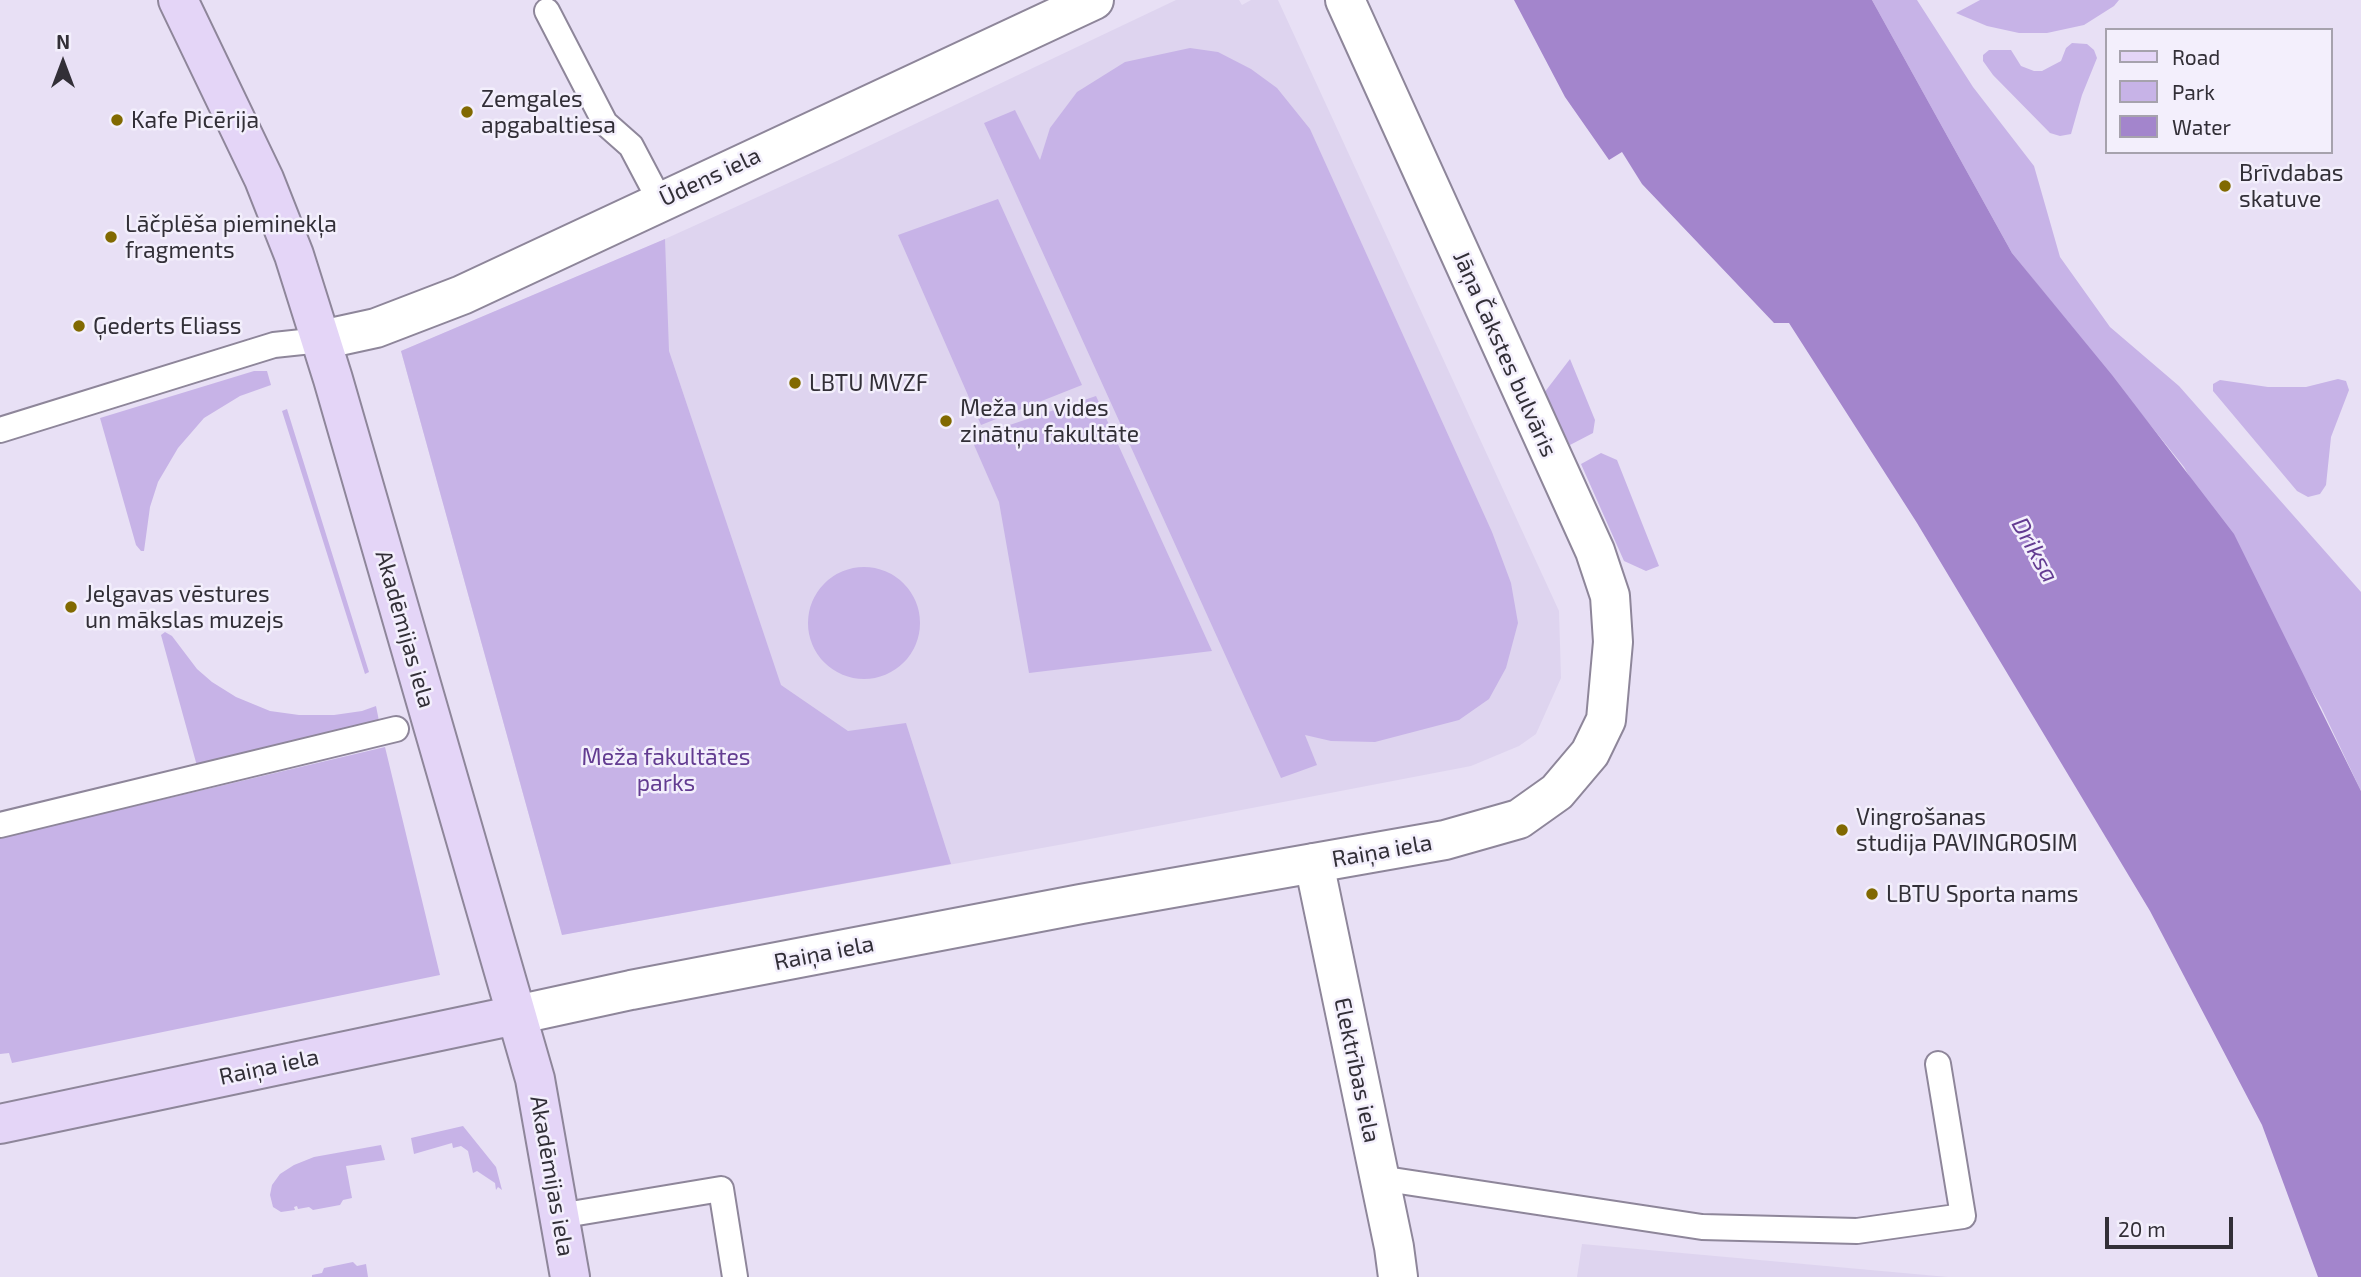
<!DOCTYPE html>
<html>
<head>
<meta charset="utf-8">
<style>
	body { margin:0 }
	#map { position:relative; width:2361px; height:1277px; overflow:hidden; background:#e8e0f5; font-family:"Exo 2",sans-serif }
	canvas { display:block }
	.legend { position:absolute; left:2105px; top:28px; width:228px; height:126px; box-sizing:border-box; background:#f3effc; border:2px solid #a6a2ad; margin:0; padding:9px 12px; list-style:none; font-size:21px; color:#322f37 }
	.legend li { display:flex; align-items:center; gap:14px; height:35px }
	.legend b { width:35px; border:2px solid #a6a2ad }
	.north { position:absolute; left:28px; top:28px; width:70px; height:70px; -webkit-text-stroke:5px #f3effc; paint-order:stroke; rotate:0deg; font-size:19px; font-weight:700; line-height:28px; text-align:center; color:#322f37 }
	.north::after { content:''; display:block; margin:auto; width:24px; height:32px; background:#322f37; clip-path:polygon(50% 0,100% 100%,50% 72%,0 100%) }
	.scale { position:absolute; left:2105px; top:1217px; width:128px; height:32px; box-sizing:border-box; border:4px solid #322f37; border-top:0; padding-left:9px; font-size:21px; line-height:24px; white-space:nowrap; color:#322f37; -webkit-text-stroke:5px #f3effc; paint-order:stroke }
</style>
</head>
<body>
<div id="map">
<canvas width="2361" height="1277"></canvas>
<ul class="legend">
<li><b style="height:9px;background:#e4d5f7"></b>Road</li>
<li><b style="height:19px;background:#c7b3e7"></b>Park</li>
<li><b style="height:19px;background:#a385cc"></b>Water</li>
</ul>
<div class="north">N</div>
<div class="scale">20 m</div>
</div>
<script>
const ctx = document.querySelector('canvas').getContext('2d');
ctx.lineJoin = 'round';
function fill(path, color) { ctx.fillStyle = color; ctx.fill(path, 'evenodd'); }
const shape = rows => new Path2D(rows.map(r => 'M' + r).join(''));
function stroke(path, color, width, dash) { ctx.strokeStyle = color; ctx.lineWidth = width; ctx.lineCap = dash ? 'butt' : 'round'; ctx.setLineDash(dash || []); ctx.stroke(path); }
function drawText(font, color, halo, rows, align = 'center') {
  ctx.font = font + ' "Exo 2",sans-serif'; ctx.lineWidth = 5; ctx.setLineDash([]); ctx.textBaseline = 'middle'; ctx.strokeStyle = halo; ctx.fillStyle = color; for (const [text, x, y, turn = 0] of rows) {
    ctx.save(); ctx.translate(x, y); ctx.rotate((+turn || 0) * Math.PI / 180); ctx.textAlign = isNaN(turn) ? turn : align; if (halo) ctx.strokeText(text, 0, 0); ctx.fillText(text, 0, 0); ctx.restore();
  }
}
const built = shape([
	[1176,0,1239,0,1242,5,1251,0,1278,0,1559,611,1561,678,1536,734,1519,746,1471,766,1064,844,562,935,401,351,665,239,837,161],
	[1582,1244,1948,1277,1577,1277]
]);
const green = shape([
	[1872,0,1917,0,1973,87,2034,166,2060,257,2110,327,2179,386,2361,592,2361,791,2321,707,2184,467,2012,253],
	[1980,0,2119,0,2114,6,2084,25,2047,33,2019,33,1987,26,1956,13],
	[2072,43,2087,44,2094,50,2097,58,2082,95,2071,134,2060,136,2050,133,1993,75,1983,61,1983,55,1989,50,2011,50,2021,66,2034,71,2042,71,2061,61,2066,48],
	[1190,48,1218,52,1251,69,1277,88,1310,129,1492,532,1511,583,1518,623,1506,668,1489,699,1459,720,1375,742,1331,741,1305,735,1317,765,1281,778,984,123,1015,110,1040,160,1050,128,1077,92,1125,62],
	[998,199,1082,385,981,425,898,235],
	[665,239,669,351,781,685,848,731,906,723,951,864,562,935,401,351],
	[1570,359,1595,420,1593,433,1570,445,1544,393],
	[254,371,267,371,271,385,240,396,204,418,178,448,158,482,150,507,144,551,141,551,136,545,100,418],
	[2338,379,2346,381,2349,390,2331,437,2326,485,2320,494,2308,497,2297,491,2213,391,2213,384,2220,380,2268,387,2306,387],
	[1096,396,1212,651,1029,673,999,502,971,438],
	[287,409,369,672,365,674,282,411],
	[1601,453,1617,460,1659,566,1646,571,1624,561,1581,464],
	'808 623a56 56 0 1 1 112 0a56 56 0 1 1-112 0Z',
	[165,632,172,636,197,669,212,682,236,697,270,711,299,715,334,715,362,711,376,706,379,721,197,766,161,635],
	[385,747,440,975,12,1063,9,1053,0,1054,0,838],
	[463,1126,496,1167,502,1190,498,1187,496,1190,495,1183,477,1171,473,1173,468,1151,461,1146,453,1148,452,1143,414,1154,411,1138],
	[381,1145,385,1160,346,1166,352,1198,343,1200,340,1205,313,1210,309,1207,298,1209,297,1206,294,1207,295,1210,281,1212,273,1207,270,1195,272,1185,280,1174,294,1165,314,1157],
	[353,1262,357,1266,366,1264,368,1277,312,1277,312,1275,322,1273,324,1268]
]);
const water = shape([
	[1514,0,1872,0,2012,253,2112,375,2234,534,2361,791,2361,1277,2318,1277,2262,1125,2150,911,1917,523,1789,323,1774,323,1642,184,1622,152,1609,160,1565,97]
]);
const service = shape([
	[547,11,605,123,631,146,660,201],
	[0,430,274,345,321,340],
	[0,825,396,729],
	[1379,1178,1702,1227,1857,1231,1963,1216,1938,1064],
	[559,1216,721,1189,735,1277]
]);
const minor = shape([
	[321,340,376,328,462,295,1094,0],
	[1314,863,1394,1247,1398,1277]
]);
const tertiary = shape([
	[516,1015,631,990,1081,904,1445,840,1519,819,1557,792,1590,753,1606,720,1613,642,1610,596,1595,551,1345,0]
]);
const secondary = shape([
	[178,0,264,179,294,255,333,379,535,1079,570,1277],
	[0,1124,516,1015]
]);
const markers = [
	[467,112,7,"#816901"],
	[117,120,7,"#816901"],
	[2225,186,7,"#816901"],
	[111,237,7,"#816901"],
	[79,326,7,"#816901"],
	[795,383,7,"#816901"],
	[946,421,7,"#816901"],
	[71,607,7,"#816901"],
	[1842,830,7,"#816901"],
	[1872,894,7,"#816901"]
];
const poiNames = [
	["Zemgales",481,99],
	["apgabaltiesa",481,125],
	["Kafe Picērija",131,120],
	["Brīvdabas",2239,173],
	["skatuve",2239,199],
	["Lāčplēša pieminekļa",125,224],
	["fragments",125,250],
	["Ģederts Eliass",93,326],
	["LBTU MVZF",809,383],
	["Meža un vides",960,408],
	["zinātņu fakultāte",960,434],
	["Jelgavas vēstures",85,594],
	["un mākslas muzejs",85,620],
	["Vingrošanas",1856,817],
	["studija PAVINGROSIM",1856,843],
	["LBTU Sporta nams",1886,894]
];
const streetNames = [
	["Ūdens iela",710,177,-25],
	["Jāņa Čakstes bulvāris",1505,354,66],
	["Akadēmijas iela",405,629,74],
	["Raiņa iela",1382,851,-10],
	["Raiņa iela",824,953,-11],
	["Raiņa iela",269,1067,-12],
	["Elektrības iela",1357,1070,78],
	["Akadēmijas iela",552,1176,80]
];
const parkNames = [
	["Meža fakultātes",666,757],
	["parks",666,783]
];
const waterNames = [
	["Driksa",2035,550,61]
];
fill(built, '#ded4ef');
fill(green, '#c7b3e7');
fill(water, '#a385cc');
stroke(service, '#8e869a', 28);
stroke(minor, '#8e869a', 42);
stroke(tertiary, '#8e869a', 42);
stroke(secondary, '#8e869a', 42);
stroke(service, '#fff', 24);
stroke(minor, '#fff', 38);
stroke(tertiary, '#fff', 38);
stroke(secondary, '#e4d5f7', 38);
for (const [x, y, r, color] of markers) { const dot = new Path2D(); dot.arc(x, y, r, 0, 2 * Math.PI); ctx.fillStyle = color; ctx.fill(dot); stroke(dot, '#f3effc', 2.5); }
drawText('23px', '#322f37', '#f3effc', poiNames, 'left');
drawText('23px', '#322f37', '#f3effc', streetNames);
drawText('23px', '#633c91', '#f3effc', parkNames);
drawText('italic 24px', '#643c92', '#f3effc', waterNames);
</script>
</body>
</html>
